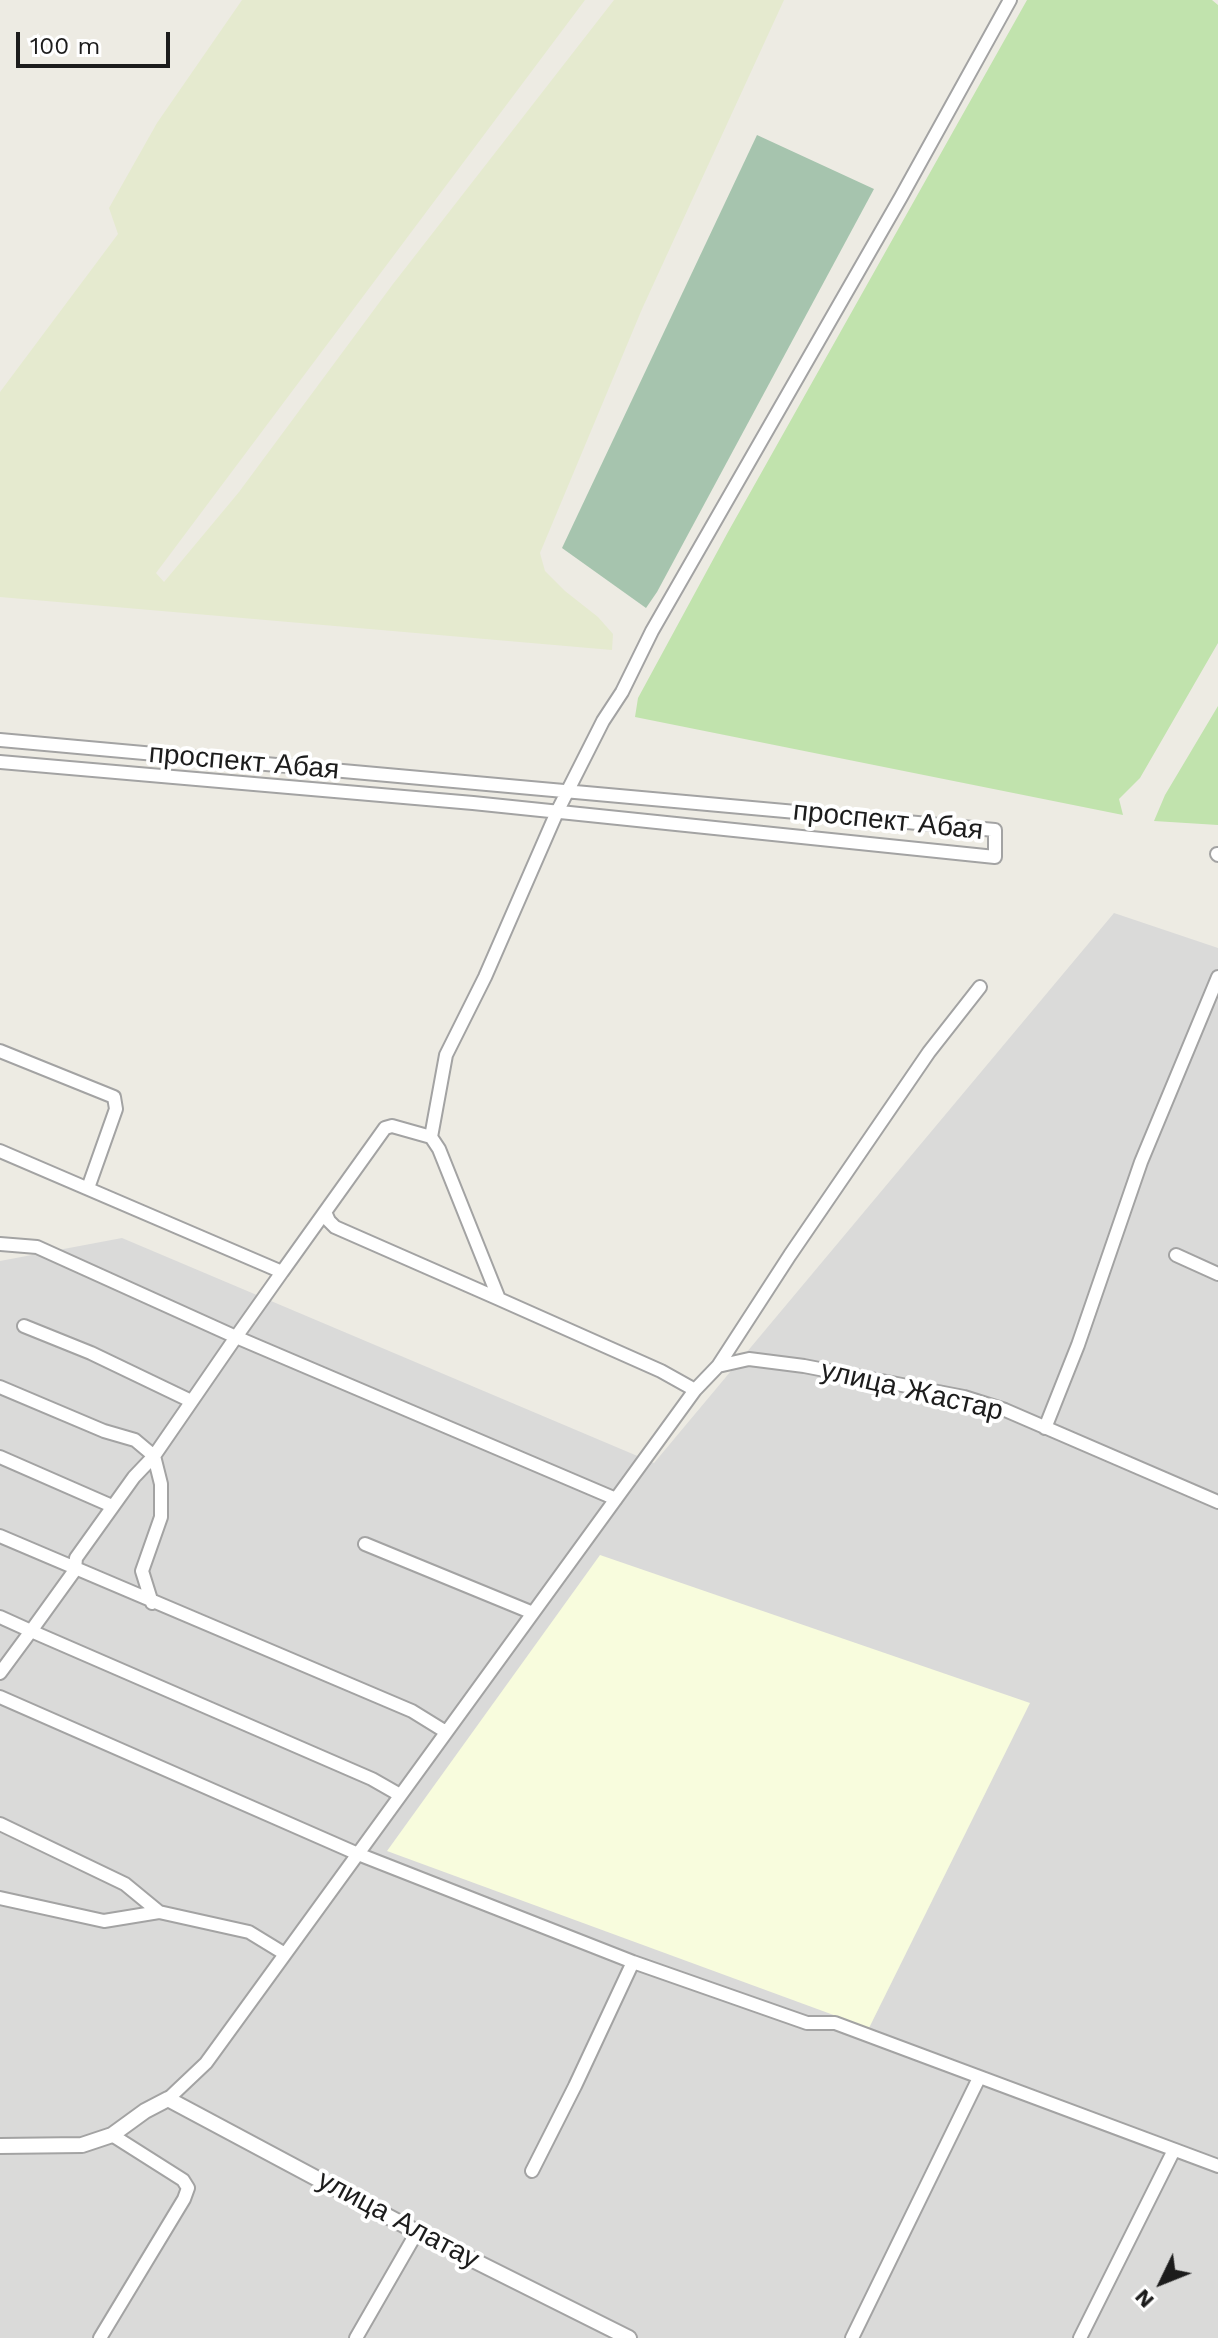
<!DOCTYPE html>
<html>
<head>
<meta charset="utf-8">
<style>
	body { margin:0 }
	#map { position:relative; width:1218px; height:2338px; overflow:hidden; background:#edebe3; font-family:"Work Sans",sans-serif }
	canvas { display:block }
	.north { position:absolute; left:1122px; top:2242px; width:80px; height:80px; -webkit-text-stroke:6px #fff; paint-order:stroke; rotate:227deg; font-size:22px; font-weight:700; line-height:32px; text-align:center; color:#1c1c1c }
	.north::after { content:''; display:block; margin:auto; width:28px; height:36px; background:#1c1c1c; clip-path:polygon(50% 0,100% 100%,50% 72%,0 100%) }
	.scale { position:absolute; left:16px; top:32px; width:154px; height:36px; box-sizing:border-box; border:4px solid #1c1c1c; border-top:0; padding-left:10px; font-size:24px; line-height:28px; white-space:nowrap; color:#1c1c1c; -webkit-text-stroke:6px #fff; paint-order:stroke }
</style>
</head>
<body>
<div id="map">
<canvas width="1218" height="2338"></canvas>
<div class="north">N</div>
<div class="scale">100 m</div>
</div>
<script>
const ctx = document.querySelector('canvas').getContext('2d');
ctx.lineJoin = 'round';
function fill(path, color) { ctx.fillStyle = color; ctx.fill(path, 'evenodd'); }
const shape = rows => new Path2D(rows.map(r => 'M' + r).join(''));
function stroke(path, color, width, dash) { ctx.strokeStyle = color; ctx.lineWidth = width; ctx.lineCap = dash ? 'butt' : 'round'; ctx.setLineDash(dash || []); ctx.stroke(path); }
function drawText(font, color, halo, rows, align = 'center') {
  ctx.font = font + ' "Work Sans",sans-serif'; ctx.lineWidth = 8; ctx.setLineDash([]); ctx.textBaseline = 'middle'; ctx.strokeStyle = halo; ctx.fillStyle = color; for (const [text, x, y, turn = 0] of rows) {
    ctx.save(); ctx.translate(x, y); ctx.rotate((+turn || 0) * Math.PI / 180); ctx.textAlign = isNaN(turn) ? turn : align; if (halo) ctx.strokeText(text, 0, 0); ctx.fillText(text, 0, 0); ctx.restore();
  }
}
const residential = shape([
	[1114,913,1218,948,1218,2338,0,2338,0,1261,122,1238,654,1463]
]);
const education = shape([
	[600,1555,1030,1703,869,2028,387,1851]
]);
const farmland = shape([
	[242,0,585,0,156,573,164,582,239,492,393,284,614,0,784,0,642,309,540,553,545,571,565,591,598,617,613,634,612,650,0,597,0,392,118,234,109,208,157,123]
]);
const grass = shape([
	[1027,0,1212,0,1218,5,1218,643,1140,778,1119,799,1123,815,635,717,638,698,728,532],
	[1218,706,1218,825,1154,821,1165,795]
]);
const cemetery = shape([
	[757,135,874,189,657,592,646,608,562,548]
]);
const minor = shape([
	[0,740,995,830,995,857,473,803,0,762],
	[1217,854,1218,855],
	[0,1051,114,1097,116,1109,88,1188],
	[431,1137,446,1055,485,977,557,812,603,721,622,692,652,631,901,197,1010,0],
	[0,1151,282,1272,236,1337,616,1499],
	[325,1212,329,1221,335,1227,499,1299],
	[0,1244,37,1247,236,1337,154,1456,134,1477,76,1558,75,1570,31,1631,0,1617],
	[1176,1255,1218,1274],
	[282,1272,385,1128,392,1126,431,1137,439,1149,499,1299,661,1371,695,1390],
	[24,1326,91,1353,191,1401],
	[718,1366,790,1255,929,1052,980,987],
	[0,1387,104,1431,135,1440,154,1456,161,1484,161,1517,142,1571,152,1603],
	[1045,1428,1078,1345,1141,1162,1218,977],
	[0,1457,112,1506],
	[0,1536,412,1711,446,1732],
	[365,1544,533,1613],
	[0,1673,31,1631,372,1779,400,1795],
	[0,1697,358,1854,633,1962,807,2023,835,2023,1218,2166],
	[0,1824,125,1884,159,1912,249,1932,285,1954],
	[0,1898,104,1921,159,1912],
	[168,2099,206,2063,695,1390,718,1366,749,1359,804,1366,964,1397,1005,1410,1218,1502],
	[532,2171,575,2086,633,1962],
	[100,2338,184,2199,188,2188,183,2180,112,2135],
	[356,2338,417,2232],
	[852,2338,979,2078],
	[1080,2338,1174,2150]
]);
const tertiary = shape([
	[0,2146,82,2145,112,2135,145,2111,168,2099,417,2232,629,2338]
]);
const streetNames = [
	["проспект Абая",244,762,5],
	["проспект Абая",888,821,6],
	["улица Жастар",912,1391,13],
	["улица Алатау",398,2220,28]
];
fill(residential, '#dadad9');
fill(education, '#f8fcdd');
fill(farmland, '#e5eacf');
fill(grass, '#c1e3ad');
fill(cemetery, '#a6c4ae');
stroke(minor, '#a3a3a3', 16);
stroke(tertiary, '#a3a3a3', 18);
stroke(minor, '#fff', 12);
stroke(tertiary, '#fff', 14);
drawText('28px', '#1c1c1c', '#fff', streetNames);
</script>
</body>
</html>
